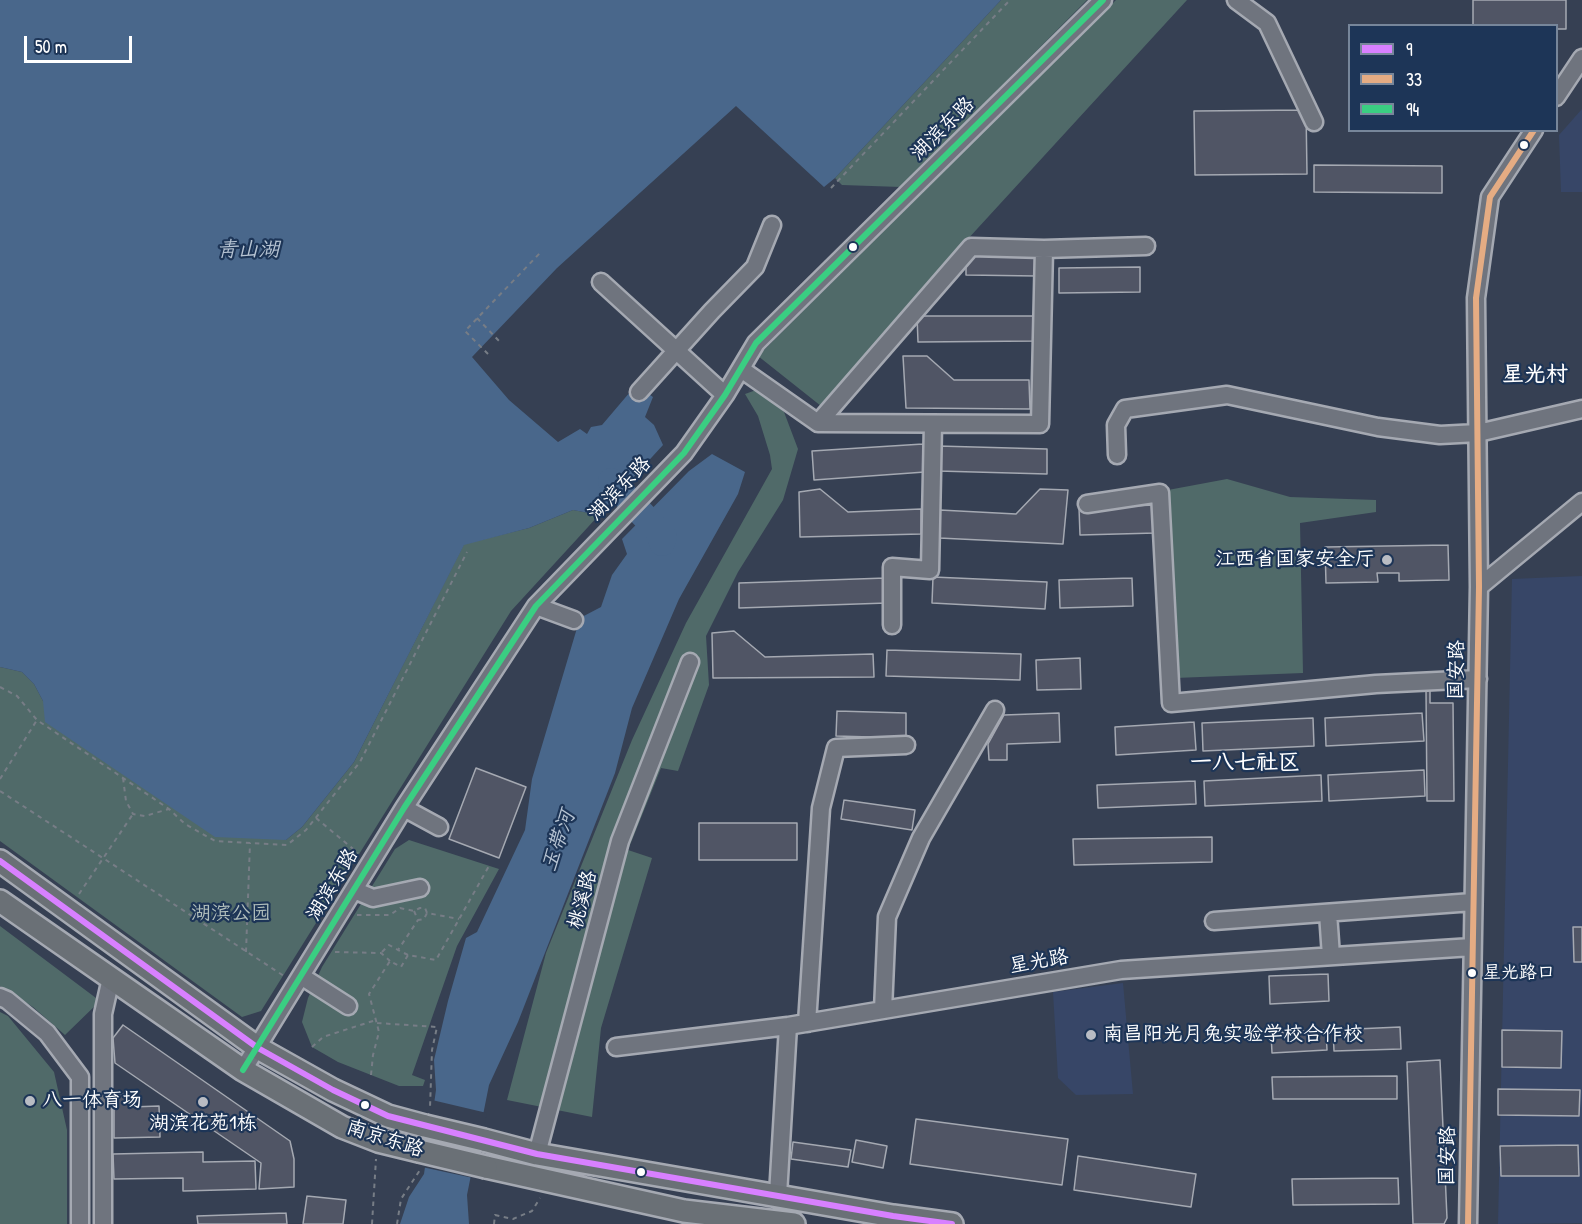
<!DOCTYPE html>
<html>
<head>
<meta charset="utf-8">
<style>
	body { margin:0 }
	#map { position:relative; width:1582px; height:1224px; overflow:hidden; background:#364053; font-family:"Patrick Hand",sans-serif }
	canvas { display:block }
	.legend { position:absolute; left:1348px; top:24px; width:210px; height:108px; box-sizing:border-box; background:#1d3557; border:2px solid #77869a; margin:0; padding:8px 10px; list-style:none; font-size:18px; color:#fff }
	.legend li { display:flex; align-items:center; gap:12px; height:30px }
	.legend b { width:30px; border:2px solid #77869a }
	.scale { position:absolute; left:24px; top:36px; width:108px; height:27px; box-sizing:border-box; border:3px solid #fff; border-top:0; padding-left:8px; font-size:18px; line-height:21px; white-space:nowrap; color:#fff; -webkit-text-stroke:4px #1d3557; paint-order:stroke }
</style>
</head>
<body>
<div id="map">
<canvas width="1582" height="1224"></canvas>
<ul class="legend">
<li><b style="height:8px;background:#d880ff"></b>9</li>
<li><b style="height:8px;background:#e5ac83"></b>33</li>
<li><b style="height:8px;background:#3ace82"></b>94</li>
</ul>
<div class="scale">50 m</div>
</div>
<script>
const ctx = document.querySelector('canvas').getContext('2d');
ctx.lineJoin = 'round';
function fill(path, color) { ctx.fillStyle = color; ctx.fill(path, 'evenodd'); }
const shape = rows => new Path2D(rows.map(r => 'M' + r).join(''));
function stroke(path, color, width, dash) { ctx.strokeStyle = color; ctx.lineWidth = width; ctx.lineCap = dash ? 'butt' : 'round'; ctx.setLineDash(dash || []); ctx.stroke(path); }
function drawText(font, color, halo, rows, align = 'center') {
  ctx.font = font + ' "Patrick Hand","LXGW WenKai TC",sans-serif'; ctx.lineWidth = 4.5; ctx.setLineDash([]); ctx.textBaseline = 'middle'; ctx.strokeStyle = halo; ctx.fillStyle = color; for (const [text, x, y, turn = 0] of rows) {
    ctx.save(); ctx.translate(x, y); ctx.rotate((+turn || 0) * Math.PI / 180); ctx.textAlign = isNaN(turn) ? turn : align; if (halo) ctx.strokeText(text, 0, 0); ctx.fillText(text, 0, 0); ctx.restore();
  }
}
const built = shape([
	[1582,109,1582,192,1561,192,1559,135],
	[1582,576,1582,1223,1498,1224,1512,579],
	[1123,983,1133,1094,1076,1095,1058,1078,1053,992]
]);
const green = shape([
	[1001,0,1087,0,901,187,842,185,835,178],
	[1116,0,1187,0,944,265,821,406,758,356],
	[759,389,784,412,798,449,783,500,738,572,706,636,709,685,678,771,661,768,628,850,652,858,601,1028,592,1117,507,1100,546,953,632,740,686,623,772,469,770,455,758,416,745,394],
	[1227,479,1290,497,1376,500,1376,512,1300,523,1303,673,1175,678,1168,490],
	[573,510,599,515,511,611,261,1011,242,1017,0,841,0,667,22,672,34,684,43,701,286,840,302,827,354,762,464,544,529,528],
	[409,840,499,869,457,946,412,1075,425,1080,423,1086,399,1086,338,1062,312,1047,302,1022,308,998,322,967,395,849],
	[0,926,100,1001,65,1035,33,1007,0,986],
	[0,1012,8,1016,54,1072,67,1130,67,1224,0,1224]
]);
const water = shape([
	[0,0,1001,0,835,178,824,187,736,106,557,268,472,357,509,400,558,442,580,429,587,434,591,427,602,425,636,385,653,397,645,417,654,425,663,445,599,515,573,510,529,528,464,545,354,762,302,827,286,840,215,837,45,722,43,701,34,684,22,672,0,667],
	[712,454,745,472,738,494,679,599,632,708,615,773,518,1022,489,1085,467,1195,469,1224,400,1224,409,1197,424,1174,436,1090,434,1060,448,1001,466,938,477,932,525,830,532,779,580,618,601,607,612,575,627,554,622,539,689,471]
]);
const pier = shape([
	[432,1100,487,1113,473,1178,422,1167]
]);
const river = shape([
	[611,481,664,537,662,543]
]);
const building = shape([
	[1473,0,1566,0,1566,29,1556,29,1556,26,1473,26,1473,0],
	[1306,110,1307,174,1195,175,1194,111,1306,110],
	[1314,165,1442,166,1442,193,1314,192,1314,165],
	[966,255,1037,255,1037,276,966,275,966,255],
	[1140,267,1140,292,1059,293,1059,268,1140,267],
	[917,316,1036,316,1036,341,918,342,917,316],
	[903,356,927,356,954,380,1029,380,1030,409,906,408,903,356],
	[923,444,925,472,814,480,812,451,923,444],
	[938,446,1047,449,1047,474,938,471,938,446],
	[820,489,848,512,921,509,921,534,800,537,799,492,820,489],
	[1040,489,1068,490,1063,544,939,538,940,510,1016,514,1040,489],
	[1155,505,1156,533,1080,535,1079,508,1155,505],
	[1448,545,1449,580,1399,581,1399,573,1377,573,1378,582,1326,583,1325,547,1448,545],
	[933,577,1047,582,1045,609,932,603,933,577],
	[886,578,887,603,739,608,739,583,886,578],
	[1132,578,1133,606,1060,608,1059,580,1132,578],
	[734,631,765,657,873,654,874,677,713,678,712,633,734,631],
	[887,650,1021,654,1020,680,886,676,887,650],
	[1080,658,1081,689,1037,690,1036,660,1080,658],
	[1426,690,1430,690,1430,703,1453,703,1454,801,1427,801,1426,690],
	[837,711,906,713,906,738,836,736,837,711],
	[1059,713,1060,742,1007,744,1007,760,989,760,988,744,1004,715,1059,713],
	[1422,713,1424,741,1326,746,1325,718,1422,713],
	[1313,718,1314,746,1203,751,1202,723,1313,718],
	[1194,722,1196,750,1116,755,1115,727,1194,722],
	[476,768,526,787,499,858,449,839,476,768],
	[1424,770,1425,796,1329,801,1328,775,1424,770],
	[1321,775,1322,801,1205,806,1204,781,1321,775],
	[1195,781,1196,804,1098,808,1097,785,1195,781],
	[844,800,915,810,912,830,841,819,844,800],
	[699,823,797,823,797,860,699,860,699,823],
	[1212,837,1212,862,1074,865,1073,839,1212,837],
	[1573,927,1582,927,1582,962,1574,962,1573,927],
	[1328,974,1329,1001,1270,1004,1269,976,1328,974],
	[123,1025,290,1141,294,1159,294,1187,259,1189,261,1163,115,1063,113,1038,123,1025],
	[1400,1027,1401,1049,1334,1051,1333,1030,1400,1027],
	[1326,1030,1327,1050,1272,1053,1271,1033,1326,1030],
	[1502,1030,1562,1031,1561,1068,1502,1067,1502,1030],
	[1440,1060,1447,1218,1444,1224,1413,1224,1407,1062,1440,1060],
	[1397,1076,1397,1099,1273,1099,1272,1077,1397,1076],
	[1498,1089,1580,1090,1579,1116,1498,1115,1498,1089],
	[114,1094,130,1094,131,1107,159,1106,160,1137,114,1138,114,1094],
	[916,1119,1068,1139,1062,1185,910,1164,916,1119],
	[856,1140,887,1146,883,1168,852,1162,856,1140],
	[793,1142,851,1150,848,1167,791,1159,793,1142],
	[1578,1145,1579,1176,1501,1176,1500,1146,1578,1145],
	[203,1152,203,1162,255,1161,256,1189,183,1191,183,1178,114,1179,113,1154,203,1152],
	[1078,1156,1196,1174,1191,1207,1074,1190,1078,1156],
	[1398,1178,1399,1204,1293,1205,1292,1179,1398,1178],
	[307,1196,346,1200,343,1224,303,1224,307,1196],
	[286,1213,287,1224,198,1224,197,1216,286,1213]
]);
const path = shape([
	[831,188,1010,0],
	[477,318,501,343],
	[488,354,465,331,540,253],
	[0,687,17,696,37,720,169,809,185,824,215,841,287,845,306,830,360,762,467,552],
	[123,778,126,801,133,814,145,816,169,809],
	[0,779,37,720],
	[0,791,284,976],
	[316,818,358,853],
	[79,894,133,814],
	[414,911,418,920,424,919,427,913],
	[357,915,390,915,400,908,414,911,420,908,425,908,427,913,459,919],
	[246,952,250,843],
	[335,952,381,953,390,961],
	[382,952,389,945,398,950],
	[408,955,398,950,418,920],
	[377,1023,437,1027,432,1050,430,1108],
	[312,1047,323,1037,376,1020],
	[371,1075,373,1055,379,1032,369,994,390,961,401,967,408,955,436,960,489,866],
	[372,1224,376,1159],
	[397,1224,401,1199,420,1170],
	[494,1224,495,1215,513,1219,532,1211,540,1198]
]);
const minor = shape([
	[1236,0,1267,23,1314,122],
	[1556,97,1582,58],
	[601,282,725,395],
	[741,369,818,423,1040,424,1044,249,1146,246],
	[639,392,712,311,755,267,772,225],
	[818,423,971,247,1044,249],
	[1117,455,1116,425,1125,409,1227,395,1378,427,1440,435,1478,433,1582,409],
	[1087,504,1160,493,1171,703,1376,684,1478,679],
	[1479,587,1582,502],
	[536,606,574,620],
	[892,625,892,567,930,570,933,424],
	[404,808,439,827],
	[354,890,373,898,420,888],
	[1328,913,1331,956],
	[1214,921,1473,902],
	[301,976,348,1006],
	[0,997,7,1000,47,1033,80,1077,80,1224],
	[883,1010,887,917,921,838,995,710],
	[807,1023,821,808,836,748,906,745],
	[616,1047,788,1026,1121,970,1472,947],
	[243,1070,404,808,536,606,684,453,725,395,756,343,1103,0],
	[537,1154,620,841,690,662],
	[778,1195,788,1026],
	[103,1224,103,1014,111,978],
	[1468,1224,1479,587,1476,298,1490,197,1534,130]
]);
const major = shape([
	[0,861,258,1048,333,1090,388,1116,425,1126],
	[0,901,243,1070,342,1127,378,1141,419,1151],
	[484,1140,537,1154,893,1216,952,1224],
	[486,1167,684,1211,794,1224]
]);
const majorBridge = shape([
	[425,1126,484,1140],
	[419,1151,486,1167]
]);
const bus1 = shape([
	[0,861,258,1048,333,1090,388,1116,537,1154,893,1216,952,1224]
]);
const bus2 = shape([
	[1468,1224,1479,587,1476,298,1490,197,1534,130]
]);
const bus3 = shape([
	[243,1070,404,808,536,606,684,453,725,395,756,343,1103,0]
]);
const markers = [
	[1524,145,5,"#fff"],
	[853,247,5,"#fff"],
	[1387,560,6,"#b9bcc3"],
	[1472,973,5,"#fff"],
	[1091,1035,6,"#b9bcc3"],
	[30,1101,6,"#b9bcc3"],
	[203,1102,6,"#b9bcc3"],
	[365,1105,5,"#fff"],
	[641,1172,5,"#fff"]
];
const busNames = [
	["星光路口",1483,973]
];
const streetNames = [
	["湖滨东路",943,129,-45],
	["湖滨东路",620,489,-46],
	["国安路",1457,670,-89],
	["湖滨东路",333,885,-59],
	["桃溪路",583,900,-75],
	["星光路",1039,962,-10],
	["南京东路",385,1139,18],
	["国安路",1448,1156,-89]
];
const poiNames = [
	["江西省国家安全厅",1375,560,"right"],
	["南昌阳光月兔实验学校合作校",1103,1035],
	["八一体育场",42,1101],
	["湖滨花苑1栋",203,1124,"center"]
];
const parkNames = [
	["湖滨公园",231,914]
];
const waterNames = [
	["青山湖",248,250],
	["玉带河",559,841,-71]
];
const quarterNames = [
	["星光村",1535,375],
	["一八七社区",1245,763]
];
fill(built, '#374667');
fill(green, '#506a69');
fill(water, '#49678b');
fill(pier, '#364053');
stroke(river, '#49678b', 26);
fill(building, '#505565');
stroke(building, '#a5a9b2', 1.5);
stroke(minor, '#a5a9b2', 21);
stroke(major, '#a5a9b2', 26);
stroke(path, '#777d86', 2, [4.5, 4.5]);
stroke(minor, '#6f747e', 16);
stroke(major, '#6a7076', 21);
stroke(majorBridge, '#a5a9b2', 26, []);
stroke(majorBridge, '#6a7076', 21);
stroke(bus1, '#d880ff', 6);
stroke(bus2, '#e5ac83', 6);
stroke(bus3, '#3ace82', 6);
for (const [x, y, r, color] of markers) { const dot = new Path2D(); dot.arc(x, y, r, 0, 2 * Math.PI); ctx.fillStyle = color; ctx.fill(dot); stroke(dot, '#1d3557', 2); }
drawText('18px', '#fff', '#1d3557', busNames, 'left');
drawText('20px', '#fff', '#1d3557', streetNames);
drawText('20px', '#fff', '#1d3557', poiNames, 'left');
drawText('20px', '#b2bfbd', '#1d3557', parkNames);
drawText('italic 21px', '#b7c4d3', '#1d3557', waterNames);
drawText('bold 22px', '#fff', '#1d3557', quarterNames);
</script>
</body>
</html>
